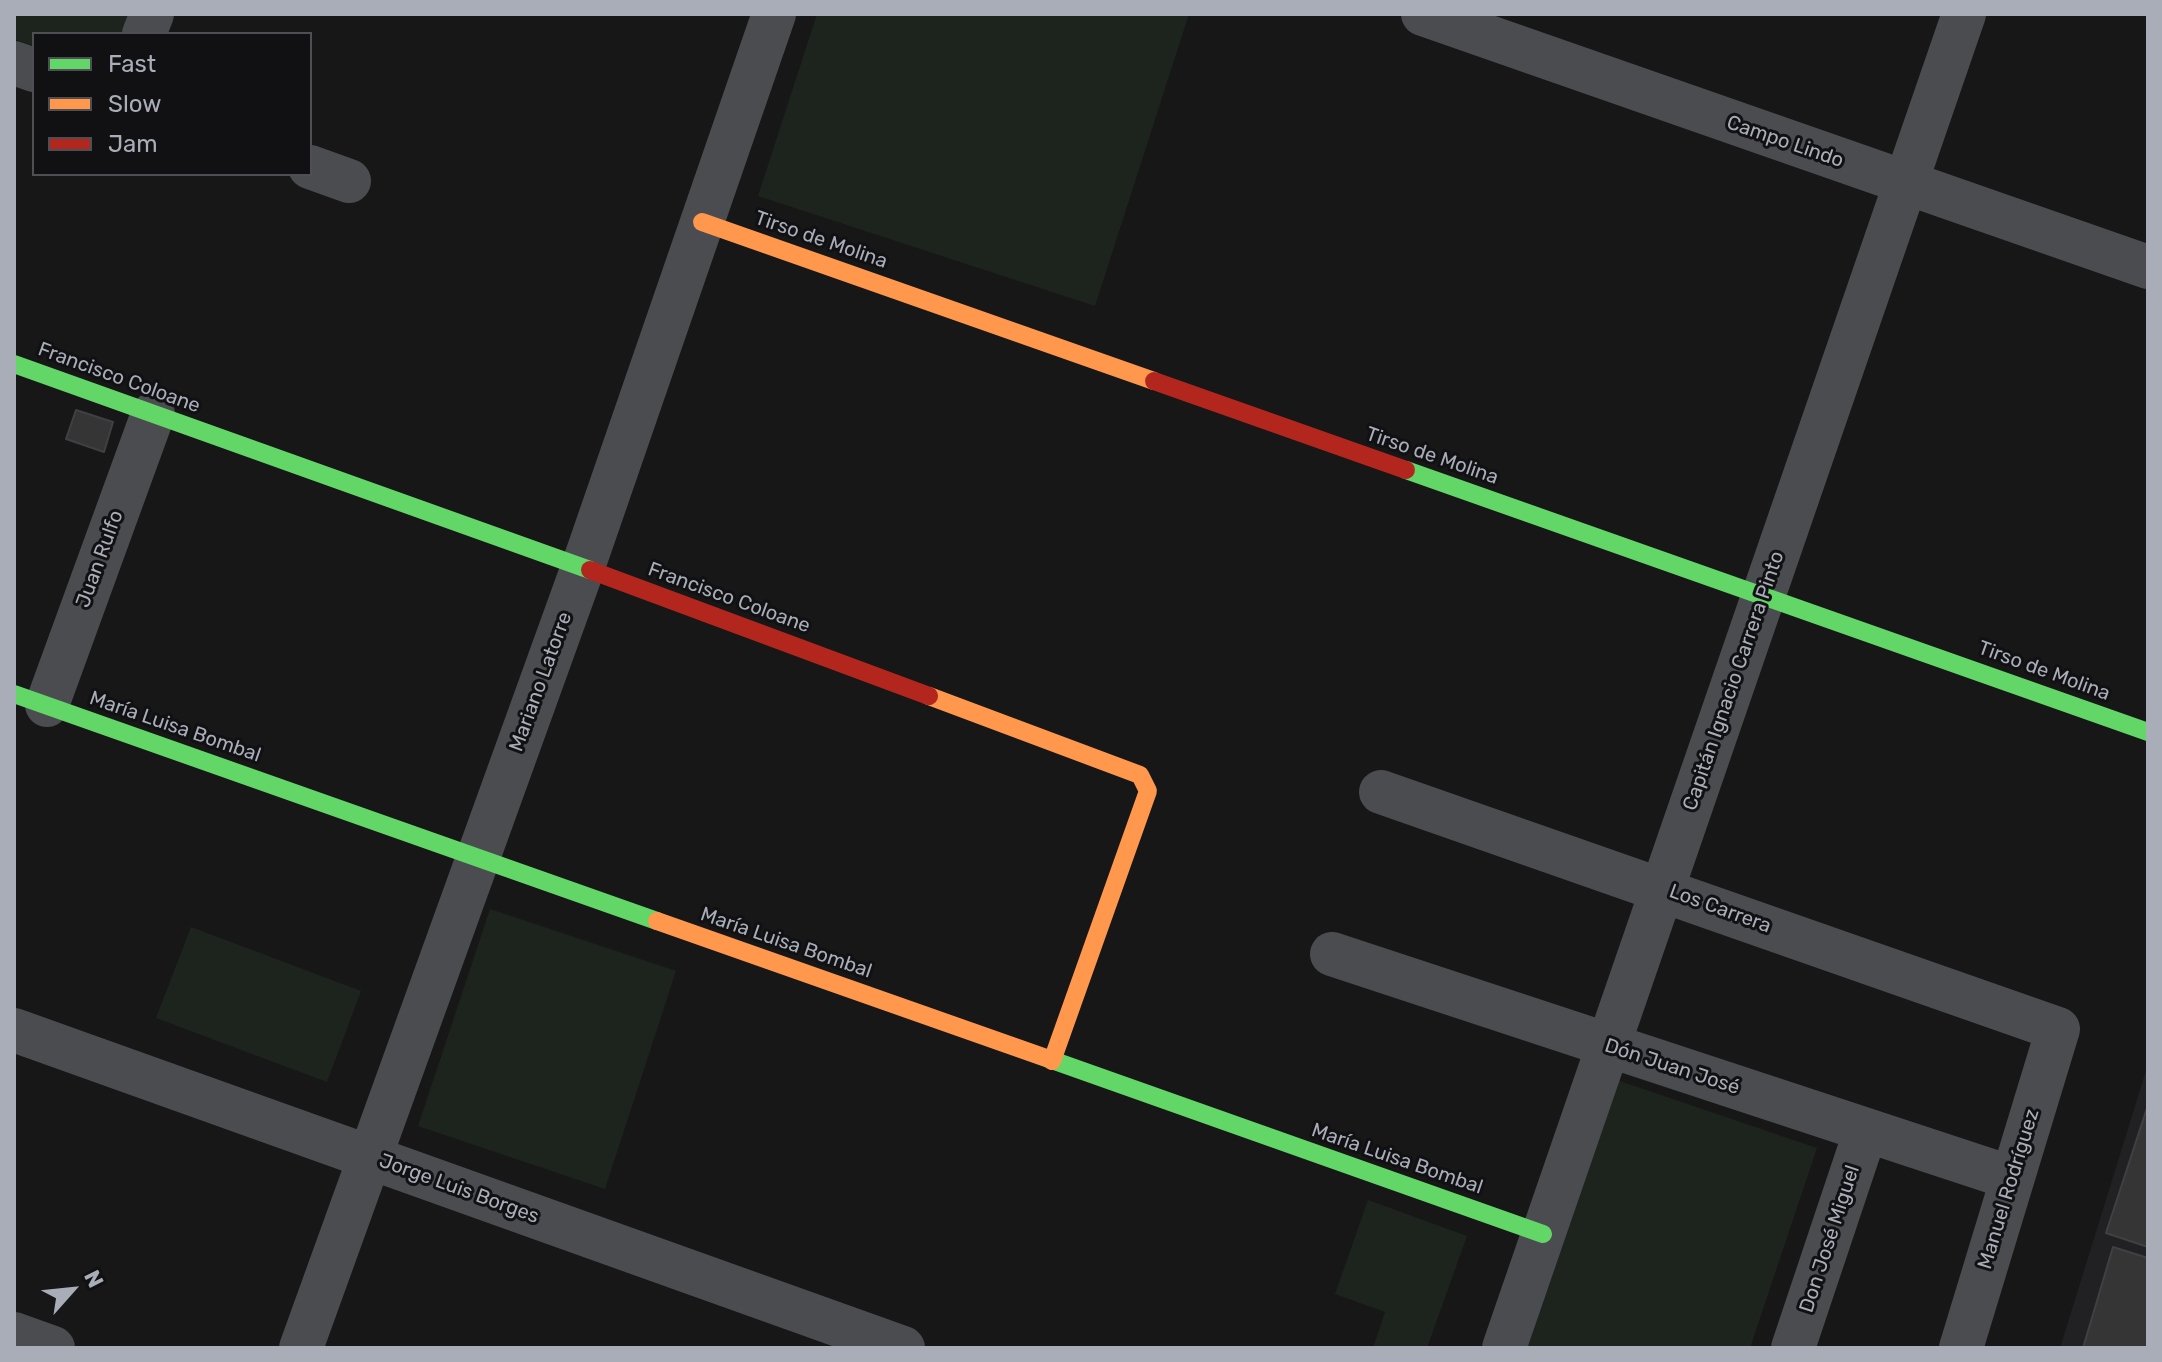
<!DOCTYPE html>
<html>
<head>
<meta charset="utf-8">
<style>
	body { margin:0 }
	#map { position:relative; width:2162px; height:1362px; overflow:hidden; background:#171717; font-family:Rubik,sans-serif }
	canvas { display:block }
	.frame { position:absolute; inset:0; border:16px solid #a8adb8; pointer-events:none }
	.legend { position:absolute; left:32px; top:32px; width:280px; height:144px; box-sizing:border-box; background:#111113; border:2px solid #4d4f55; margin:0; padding:10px 14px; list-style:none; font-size:24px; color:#a8adb8 }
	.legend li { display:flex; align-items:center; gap:16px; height:40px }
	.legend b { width:40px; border:2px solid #4d4f55 }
	.north { position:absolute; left:32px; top:1250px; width:80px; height:80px; -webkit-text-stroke:6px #111113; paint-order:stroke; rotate:63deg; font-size:22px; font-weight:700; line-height:32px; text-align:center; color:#a8adb8 }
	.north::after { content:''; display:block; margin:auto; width:28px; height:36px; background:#a8adb8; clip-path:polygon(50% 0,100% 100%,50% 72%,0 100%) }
</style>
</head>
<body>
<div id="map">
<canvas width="2162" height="1362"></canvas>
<div class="frame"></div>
<ul class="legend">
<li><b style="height:10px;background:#63d668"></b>Fast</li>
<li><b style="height:10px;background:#ff974d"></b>Slow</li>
<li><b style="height:10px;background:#b3261e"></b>Jam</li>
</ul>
<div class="north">N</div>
</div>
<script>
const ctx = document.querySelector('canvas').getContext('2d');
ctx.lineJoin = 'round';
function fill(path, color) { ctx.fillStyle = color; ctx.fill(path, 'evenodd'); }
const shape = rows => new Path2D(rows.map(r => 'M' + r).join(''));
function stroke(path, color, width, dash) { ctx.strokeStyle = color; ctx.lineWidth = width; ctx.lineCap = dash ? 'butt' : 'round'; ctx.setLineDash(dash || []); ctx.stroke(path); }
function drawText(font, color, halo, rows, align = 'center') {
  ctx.font = font + ' Rubik,sans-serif'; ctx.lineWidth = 6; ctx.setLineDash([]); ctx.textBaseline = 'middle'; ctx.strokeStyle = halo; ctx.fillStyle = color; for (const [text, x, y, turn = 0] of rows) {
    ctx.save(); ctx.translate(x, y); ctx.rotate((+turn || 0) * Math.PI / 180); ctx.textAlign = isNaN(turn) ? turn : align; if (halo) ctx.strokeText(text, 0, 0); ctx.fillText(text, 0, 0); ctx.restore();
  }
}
const built = shape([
	[2148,1064,2148,1348,2060,1348]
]);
const green = shape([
	[14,14,130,14,123,34,34,34,34,46,14,39],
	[817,14,1189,14,1095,306,758,196],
	[490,909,676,971,605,1189,418,1126],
	[191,927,361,991,327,1082,156,1018],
	[1614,1079,1817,1148,1750,1348,1524,1348],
	[1368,1200,1467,1236,1427,1348,1373,1348,1385,1312,1335,1294]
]);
const building = shape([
	[76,410,113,422,104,452,66,439,76,410],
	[2148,1105,2148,1247,2106,1233,2148,1105],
	[2113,1247,2148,1258,2147,1348,2083,1348,2113,1247]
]);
const street = shape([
	[1423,14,2148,267],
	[144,34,152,14],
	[14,63,34,70],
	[310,167,349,181],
	[47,705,153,414],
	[1381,792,2058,1029,1961,1348],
	[1332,954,2012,1178],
	[14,1030,903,1348],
	[14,1334,53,1348],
	[301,1348,583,567,774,14],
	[1504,1348,1964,14],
	[1793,1348,1866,1130]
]);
const fast = shape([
	[14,364,590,570],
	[1406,470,2148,732],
	[14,694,657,921],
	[1049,1059,1543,1234]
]);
const slow = shape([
	[702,222,1154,381],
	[929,696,1140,775,1148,791,1052,1061],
	[657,921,1049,1059]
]);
const jam = shape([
	[1154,381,1406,470],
	[590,570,929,696]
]);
const streetNames = [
	["Campo Lindo",1785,142,19],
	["Tirso de Molina",821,240,19],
	["Francisco Coloane",119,378,20],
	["Tirso de Molina",1432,456,19],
	["Juan Rulfo",100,559,-70],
	["Francisco Coloane",729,598,20],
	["Tirso de Molina",2044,671,20],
	["Capitán Ignacio Carrera Pinto",1734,681,-71],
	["Mariano Latorre",541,682,-70],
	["María Luisa Bombal",175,727,19],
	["Los Carrera",1720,909,20],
	["María Luisa Bombal",786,943,19],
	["Dón Juan José",1672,1067,18],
	["María Luisa Bombal",1397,1159,19],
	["Jorge Luis Borges",459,1189,20],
	["Manuel Rodríguez",2009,1189,-73],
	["Don José Miguel",1830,1239,-72]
];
fill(built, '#212123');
fill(green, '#1d241e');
fill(building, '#353536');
stroke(building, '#3f4043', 2);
stroke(street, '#4b4c50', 44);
stroke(fast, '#63d668', 18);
stroke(slow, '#ff974d', 18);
stroke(jam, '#b3261e', 18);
drawText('20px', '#a8adb8', '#111113', streetNames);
</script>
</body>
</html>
